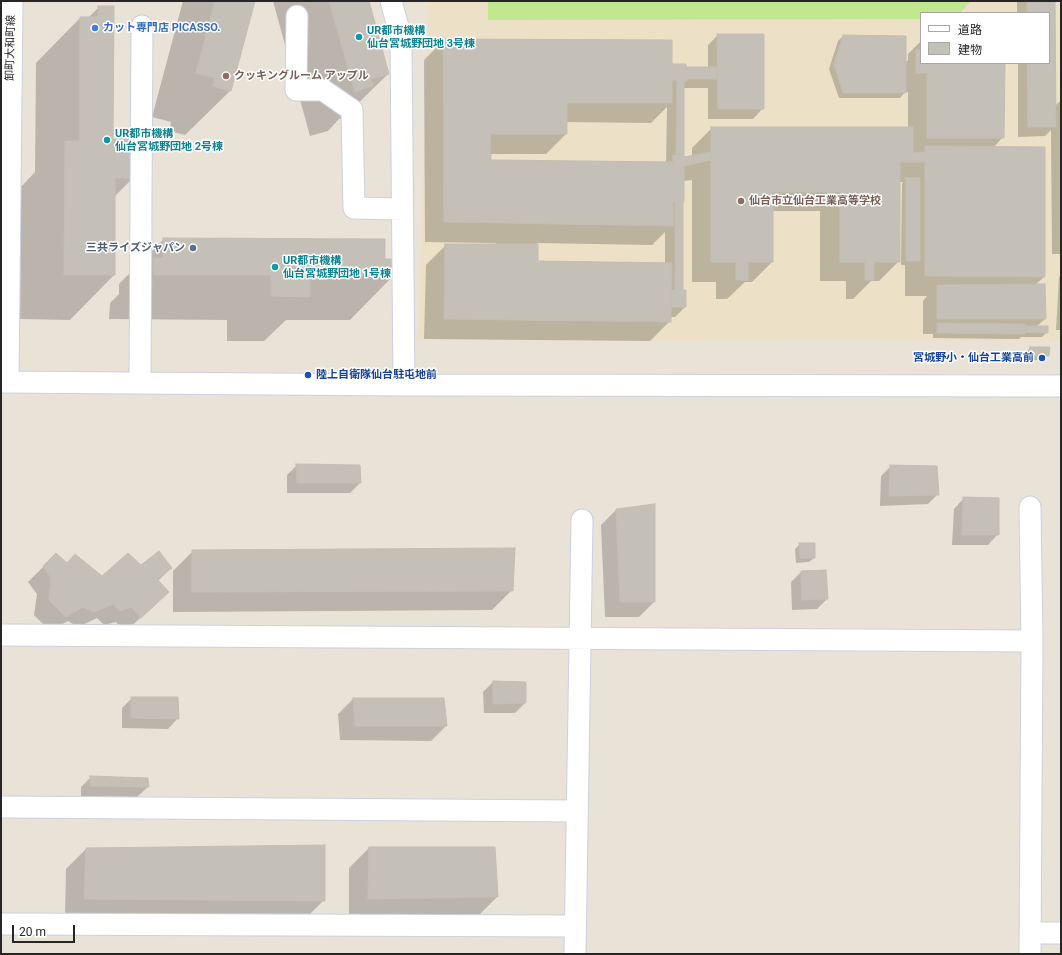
<!DOCTYPE html>
<html>
<head>
<meta charset="utf-8">
<style>
	body { margin:0 }
	#map { position:relative; width:1062px; height:955px; overflow:hidden; background:#e9e2d7; font-family:Roboto,"Noto Sans JP",sans-serif }
	canvas { display:block }
	.frame { position:absolute; inset:0; border:2px solid #262626; pointer-events:none }
	.legend { position:absolute; left:920px; top:12px; width:130px; height:52px; box-sizing:border-box; background:#fff; border:1px solid #a8a8a8; margin:0; padding:5px 7px; list-style:none; font-size:12px; color:#262626 }
	.legend li { display:flex; align-items:center; gap:8px; height:20px }
	.legend b { width:20px; border:1px solid #a8a8a8 }
	.scale { position:absolute; left:12px; top:925px; width:63px; height:18px; box-sizing:border-box; border:2px solid #262626; border-top:0; padding-left:5px; font-size:12px; line-height:14px; white-space:nowrap; color:#262626; -webkit-text-stroke:3px #fff; paint-order:stroke }
</style>
</head>
<body>
<div id="map">
<canvas width="1062" height="955"></canvas>
<div class="frame"></div>
<ul class="legend">
<li><b style="height:5px;background:#fff"></b>道路</li>
<li><b style="height:11px;background:#c4bfb7"></b>建物</li>
</ul>
<div class="scale">20 m</div>
</div>
<script>
const ctx = document.querySelector('canvas').getContext('2d');
ctx.lineJoin = 'round';
function fill(path, color) { ctx.fillStyle = color; ctx.fill(path, 'evenodd'); }
const shape = rows => new Path2D(rows.map(r => 'M' + r).join(''));
function stroke(path, color, width, dash) { ctx.strokeStyle = color; ctx.lineWidth = width; ctx.lineCap = dash ? 'butt' : 'round'; ctx.setLineDash(dash || []); ctx.stroke(path); }
function drawText(font, color, halo, rows, align = 'center') {
  ctx.font = font + ' Roboto,"Noto Sans JP",sans-serif'; ctx.lineWidth = 3; ctx.setLineDash([]); ctx.textBaseline = 'middle'; ctx.strokeStyle = halo; ctx.fillStyle = color; for (const [text, x, y, turn = 0] of rows) {
    ctx.save(); ctx.translate(x, y); ctx.rotate((+turn || 0) * Math.PI / 180); ctx.textAlign = isNaN(turn) ? turn : align; if (halo) ctx.strokeText(text, 0, 0); ctx.fillText(text, 0, 0); ctx.restore();
  }
}
const education = shape([
	[428,1,1061,1,1061,341,832,340,578,341,418,339,428,37],
	[921,13,1049,13,1049,63,921,63]
]);
const pitch = shape([
	[488,1,971,1,960,13,921,13,921,19,488,20]
]);
const shadow = shape([
	[183,1,254,1,230,91,185,135,169,131,171,122,152,117],
	[273,1,368,1,388,74,343,118,339,119,328,131,310,136],
	[1017,1,1054,1,1055,106,1061,100,1061,254,1052,254,1051,130,1045,136,1018,137,1018,63,1049,63,1049,13,1017,13],
	[99,7,112,140,133,178,114,197,114,275,70,320,20,319,21,187,35,172,36,63,80,18,88,18],
	[718,35,763,108,753,119,708,119,708,88,683,88,683,158,692,157,692,148,712,128,908,128,908,92,905,92,900,98,839,98,829,69,838,41,843,36,905,63,908,60,908,54,921,41,921,63,1004,63,1003,137,993,148,1044,277,1035,285,1045,319,1036,327,1047,332,1042,337,1021,337,1019,339,933,338,933,334,923,334,923,301,927,296,905,296,905,265,901,265,902,184,903,182,899,182,899,261,879,281,871,281,853,299,846,299,846,281,820,281,820,211,772,211,772,262,752,282,745,282,727,299,716,299,716,282,692,282,692,180,683,181,682,291,685,307,675,317,670,317,670,321,650,341,424,339,426,265,446,245,496,245,496,243,425,242,424,60,444,40,685,68,708,68,708,45],
	[667,107,666,163,490,161,490,154,546,154,566,134,566,122,651,123],
	[665,232,665,264,537,262,537,243,652,245],
	[164,239,384,260,394,275,350,320,286,320,264,341,227,341,227,320,109,319,110,303,119,294,119,284],
	[1061,275,1061,330,1056,330,1059,277],
	[1030,348,1048,355,1043,360,1025,360,1025,353],
	[297,465,360,483,350,493,287,493,287,475],
	[891,466,938,494,928,504,880,506,881,476],
	[964,498,998,534,988,545,952,545,954,509],
	[654,506,654,602,639,617,605,617,601,525,616,510],
	[800,544,814,558,809,562,796,563,795,549],
	[193,551,512,590,492,610,173,612,173,571],
	[56,554,67,564,102,577,141,566,171,568,158,581,152,607,125,632,116,622,104,625,97,618,78,627,68,621,50,631,34,615,37,594,28,582],
	[825,571,827,599,817,609,792,610,791,582,801,572],
	[493,682,525,703,515,713,484,713,483,692],
	[132,698,178,718,168,729,122,728,122,708],
	[353,699,444,699,446,726,431,741,340,740,338,714],
	[91,777,148,787,137,797,81,796,81,787],
	[369,848,497,897,477,917,349,918,349,868],
	[86,849,324,900,304,920,65,919,66,869]
]);
const building = shape([
	[215,1,255,1,231,91,213,86,215,78,196,73,215,1],
	[329,1,369,1,389,74,371,79,373,86,355,92,329,1],
	[1027,1,1055,1,1056,127,1028,127,1027,63,1049,63,1049,13,1027,13,1027,1],
	[98,6,114,6,113,139,134,139,134,178,115,178,115,275,64,275,65,141,80,141,80,17,98,17,98,6],
	[717,34,764,34,764,109,718,109,717,34],
	[843,35,906,36,906,93,843,93,834,64,843,35],
	[443,39,672,40,672,103,567,103,567,134,490,134,491,160,673,162,673,155,684,155,684,157,711,152,711,160,684,166,684,202,673,202,673,226,444,222,443,39],
	[916,50,921,50,921,63,1005,63,1004,138,927,138,927,73,916,73,916,50],
	[672,64,686,64,686,67,717,67,717,79,687,79,687,81,684,81,684,155,676,154,677,80,672,80,672,64],
	[711,127,913,127,913,153,925,152,925,162,900,162,900,262,874,262,874,280,865,280,865,262,840,262,840,192,773,192,773,262,748,262,748,280,736,280,736,262,711,262,711,127],
	[925,146,1045,147,1045,277,925,276,925,146],
	[906,178,920,178,920,261,906,261,906,178],
	[675,202,683,202,683,290,686,290,686,307,671,307,671,290,675,290,675,202],
	[163,238,385,239,385,259,395,259,395,276,310,275,310,297,271,296,271,275,154,275,154,258,163,258,163,238],
	[445,244,538,244,538,261,672,263,671,322,444,319,445,244],
	[1045,284,1046,319,937,319,937,285,1045,284],
	[937,323,1025,324,1025,334,937,333,937,323],
	[1026,326,1048,326,1048,333,1026,332,1026,326],
	[1030,347,1050,347,1049,356,1030,355,1030,347],
	[296,464,360,465,361,483,297,483,296,464],
	[890,465,937,466,939,495,889,496,890,465],
	[963,497,999,498,999,535,962,535,963,497],
	[655,504,655,602,620,602,616,509,655,504],
	[799,543,815,543,815,558,800,558,799,543],
	[515,548,513,591,192,592,192,550,515,548],
	[159,551,172,568,157,579,169,592,141,618,131,607,120,611,113,604,94,612,83,607,66,617,49,600,51,578,43,566,56,553,67,563,75,554,102,576,128,553,141,565,159,551],
	[826,570,828,599,802,600,801,571,826,570],
	[493,681,526,682,526,703,493,704,493,681],
	[131,697,178,697,179,719,131,718,131,697],
	[353,698,444,698,447,726,355,726,353,698],
	[90,776,148,778,149,787,90,786,90,776],
	[325,845,325,901,84,899,86,848,325,845],
	[369,847,495,847,498,897,368,899,369,847]
]);
const minor = shape([
	[391,1,401,38,404,385],
	[297,16,296,90,323,90,352,110,354,208,402,209],
	[1,382,404,385,1061,386],
	[8,382,12,1],
	[140,383,142,26],
	[1,635,1032,641],
	[1,807,577,811],
	[1,924,575,926],
	[1030,933,1061,933],
	[575,954,582,520],
	[1030,954,1032,641,1030,507]
]);
const markers = [
	[95,28,4,"#3f7fe0"],
	[359,37,4,"#0f9aa8"],
	[226,76,4,"#8d6e63"],
	[107,140,4,"#0f9aa8"],
	[741,201,4,"#8d6e63"],
	[193,248,4,"#5c6f8a"],
	[275,267,4,"#0f9aa8"],
	[1042,358,4,"#1a4fb4"],
	[308,375,4,"#1a4fb4"]
];
const shopNames = [
	["カット専門店 PICASSO.",103,28]
];
const cultureNames = [
	["UR都市機構",367,31],
	["仙台宮城野団地 3号棟",367,44],
	["UR都市機構",115,134],
	["仙台宮城野団地 2号棟",115,147],
	["UR都市機構",283,261],
	["仙台宮城野団地 1号棟",283,274]
];
const streetNames = [
	["卸町大和町線",11,48,-89]
];
const educationNames = [
	["クッキングルーム アップル",234,76],
	["仙台市立仙台工業高等学校",749,201]
];
const serviceNames = [
	["三共ライズジャパン",185,248]
];
const transitNames = [
	["宮城野小・仙台工業高前",1034,358],
	["陸上自衛隊仙台駐屯地前",316,375,"left"]
];
fill(education, '#ece0c6');
fill(pitch, '#c2e88f');
fill(shadow, '#0003');
fill(building, '#c4bfb7');
stroke(building, '#c4beb2', 1);
stroke(minor, '#cdd0e0', 23);
stroke(minor, '#fff', 21);
for (const [x, y, r, color] of markers) { const dot = new Path2D(); dot.arc(x, y, r, 0, 2 * Math.PI); ctx.fillStyle = color; ctx.fill(dot); stroke(dot, '#fff', 1.5); }
drawText('bold 11px', '#366cbe', '#fff', shopNames, 'left');
drawText('bold 11px', '#0d838f', '#fff', cultureNames, 'left');
drawText('11px', '#262626', '#fff', streetNames);
drawText('bold 11px', '#785e54', '#fff', educationNames, 'left');
drawText('bold 11px', '#4e5e75', '#fff', serviceNames, 'right');
drawText('bold 11px', '#164399', '#fff', transitNames, 'right');
</script>
</body>
</html>
